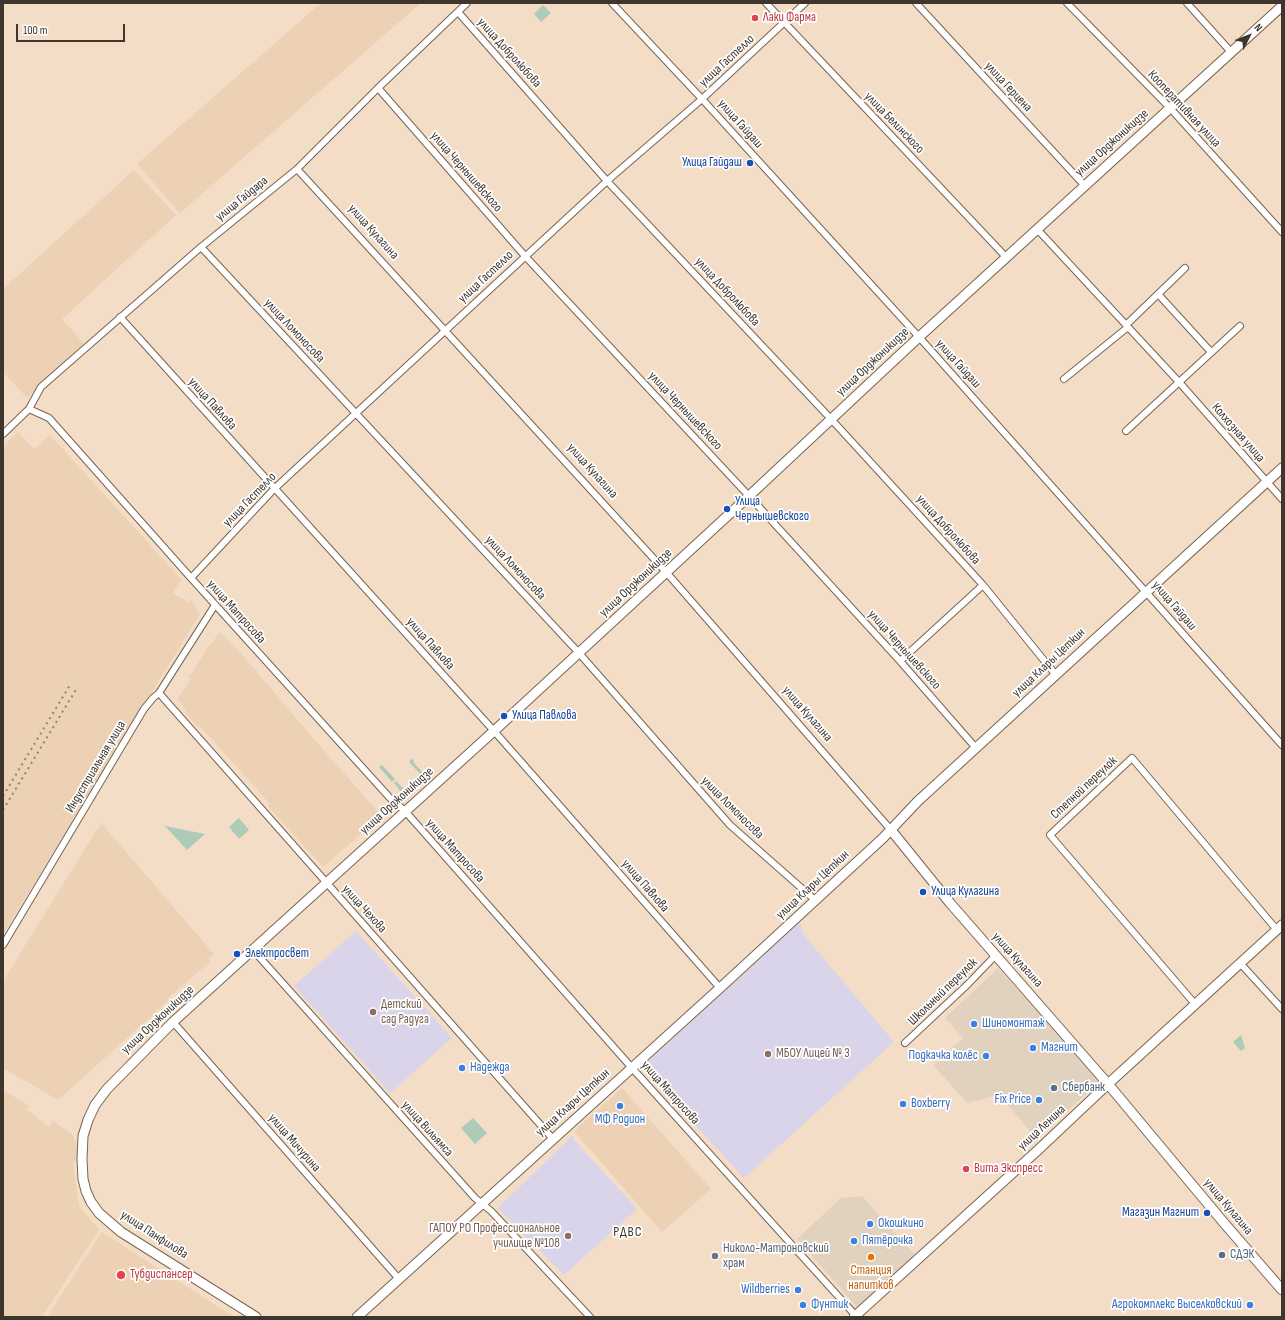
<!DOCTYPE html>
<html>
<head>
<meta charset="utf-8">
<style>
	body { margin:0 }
	#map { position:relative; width:1285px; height:1320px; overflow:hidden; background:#f3ddc7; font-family:"Sofia Sans Condensed",sans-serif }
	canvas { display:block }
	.frame { position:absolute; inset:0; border:4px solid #3e352c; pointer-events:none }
	.north { position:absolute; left:1229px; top:16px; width:40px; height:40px; -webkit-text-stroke:3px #fff; paint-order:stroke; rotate:48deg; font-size:11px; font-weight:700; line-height:16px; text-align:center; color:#3e352c }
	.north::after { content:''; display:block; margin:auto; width:14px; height:18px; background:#3e352c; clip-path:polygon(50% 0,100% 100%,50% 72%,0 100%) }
	.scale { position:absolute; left:16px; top:24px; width:109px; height:18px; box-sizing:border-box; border:2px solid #3e352c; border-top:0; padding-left:5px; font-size:12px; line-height:14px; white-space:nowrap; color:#3e352c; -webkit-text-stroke:3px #fff; paint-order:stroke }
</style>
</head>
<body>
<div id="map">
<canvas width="1285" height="1320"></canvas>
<div class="frame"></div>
<div class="north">N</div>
<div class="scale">100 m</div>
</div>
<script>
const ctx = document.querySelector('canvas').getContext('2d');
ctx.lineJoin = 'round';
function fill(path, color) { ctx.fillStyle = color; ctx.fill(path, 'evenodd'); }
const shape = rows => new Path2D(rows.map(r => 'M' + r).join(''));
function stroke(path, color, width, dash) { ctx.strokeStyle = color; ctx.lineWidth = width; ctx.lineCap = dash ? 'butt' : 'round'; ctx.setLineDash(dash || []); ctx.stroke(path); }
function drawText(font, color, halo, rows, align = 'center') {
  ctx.font = font + ' "Sofia Sans Condensed",sans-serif'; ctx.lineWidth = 3.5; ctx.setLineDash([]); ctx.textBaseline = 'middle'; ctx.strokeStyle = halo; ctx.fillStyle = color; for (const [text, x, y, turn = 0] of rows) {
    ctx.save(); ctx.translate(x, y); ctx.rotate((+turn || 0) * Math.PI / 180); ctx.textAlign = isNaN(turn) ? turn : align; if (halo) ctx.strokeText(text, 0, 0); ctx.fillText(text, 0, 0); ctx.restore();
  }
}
const commercial = shape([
	[998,968,1101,1081,1036,1138,999,1095,967,1103,933,1065,963,1038,945,1018],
	[862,1196,915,1255,857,1307,797,1239,841,1198]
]);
const built = shape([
	[321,3,421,3,180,213,137,164],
	[134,170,176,215,62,319,85,345,27,398,3,372,3,289],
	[18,432,34,449,50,435,181,579,173,593,190,603,191,600,195,604,200,614,3,934,3,447],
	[220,632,240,652,312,737,382,816,323,867,268,806,270,804,200,726,198,727,185,712,186,710,177,699,191,679,189,677,207,649],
	[101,823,214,954,208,959,211,961,168,998,169,1000,58,1100,3,1068,3,981],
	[622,1088,711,1189,662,1232,574,1131],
	[3,1090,29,1106,27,1110,49,1127,53,1121,72,1134,78,1147,78,1160,73,1163,79,1206,99,1230,42,1317,3,1317],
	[102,1232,234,1317,47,1317]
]);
const education = shape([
	[800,922,803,934,894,1042,744,1178,642,1067],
	[356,931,452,1038,390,1093,294,986],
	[573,1135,574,1140,637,1209,564,1275,498,1208]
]);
const green = shape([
	[543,5,551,13,541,22,534,14],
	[413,758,414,763,426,776,424,778,409,762],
	[382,765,395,779,392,782,379,767],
	[396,781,409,794,399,799,397,798,402,793,394,783],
	[239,818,249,830,239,839,229,827],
	[165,826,205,834,187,850],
	[1241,1035,1245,1048,1241,1051,1233,1042],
	[473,1118,487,1133,475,1144,461,1128]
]);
const street = shape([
	[612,3,702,99,919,337,1282,745],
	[766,3,1006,257],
	[916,3,1085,186],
	[1067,3,1170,108,1282,232],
	[1187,3,1231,52],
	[458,12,607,181,831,419,983,585,1055,674],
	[378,88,525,256,749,496,900,661,976,748],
	[297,169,666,572,891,830],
	[1037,229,1179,382,1282,499],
	[201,247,579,653,730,825,815,900],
	[1158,294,1211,352],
	[120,317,494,731,720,988],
	[1126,325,1185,268],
	[1064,379,1128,327],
	[29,409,49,418,191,578,390,798,405,811,632,1068,857,1317],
	[1126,431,1240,326],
	[3,434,29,409,41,387,201,247,297,169,378,88,467,3],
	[191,578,274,489,607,181,702,99,805,3],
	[900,661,983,585],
	[159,693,553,1139],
	[3,945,144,709,153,698,159,693,215,605],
	[253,950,475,1198,491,1211,590,1317],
	[1240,963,1282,1009],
	[1195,1004,1050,835,1132,758,1277,930],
	[173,1022,399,1279],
	[905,1043,967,985,995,956]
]);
const secondary = shape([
	[891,830,950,903,1108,1084,1224,1223,1282,1290],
	[256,1317,121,1232,99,1213,91,1202,86,1191,83,1179,82,1159,83,1136,88,1120,95,1105,107,1089,173,1022,494,731,749,496,919,337,1282,6],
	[357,1317,720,988,883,838,918,801,1282,468],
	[854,1317,1038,1150,1108,1084,1282,925]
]);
const rail = shape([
	[3,796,70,685],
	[3,810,77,688]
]);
const markers = [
	[755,18,4,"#e0444e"],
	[750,163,4,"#1a4fb4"],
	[727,509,4,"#1a4fb4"],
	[504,716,4,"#1a4fb4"],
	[923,892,4,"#1a4fb4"],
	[237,954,4,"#1a4fb4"],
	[373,1012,4,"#8d6e63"],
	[974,1024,4,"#3f7fe0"],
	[1033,1048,4,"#3f7fe0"],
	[768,1054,4,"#8d6e63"],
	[986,1056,4,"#3f7fe0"],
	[462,1068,4,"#3f7fe0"],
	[1054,1088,4,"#5c6f8a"],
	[1039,1100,4,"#3f7fe0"],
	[903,1104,4,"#3f7fe0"],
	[620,1106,4,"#3f7fe0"],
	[966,1169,4,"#e0444e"],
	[1207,1213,4,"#1a4fb4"],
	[870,1224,4,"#3f7fe0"],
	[568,1236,4,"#8d6e63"],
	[854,1241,4,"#3f7fe0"],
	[1222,1255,4,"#5c6f8a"],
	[715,1256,4,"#6b7280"],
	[871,1257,4,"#e8710a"],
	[121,1275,5,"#e0444e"],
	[798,1290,4,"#3f7fe0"],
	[803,1305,4,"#3f7fe0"],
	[1250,1305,4,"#3f7fe0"]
];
const healthNames = [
	["Лаки Фарма",763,18],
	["Вита Экспресс",974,1169],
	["Тубдиспансер",130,1275]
];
const streetNames = [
	["улица Добролюбова",509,53,48],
	["улица Гастелло",727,61,-43],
	["улица Герцена",1008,87,47],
	["Кооперативная улица",1184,109,47],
	["улица Белинского",894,123,46],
	["улица Гайдаш",740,124,48],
	["улица Орджоникидзе",1112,143,-42],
	["улица Чернышевского",466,172,49],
	["улица Гайдара",242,199,-39],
	["улица Кулагина",373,232,48],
	["улица Гастелло",486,277,-43],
	["улица Добролюбова",727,292,47],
	["улица Ломоносова",294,331,47],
	["улица Орджоникидзе",873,362,-43],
	["улица Гайдаш",958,364,48],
	["улица Павлова",212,404,48],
	["улица Чернышевского",685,411,47],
	["Колхозная улица",1238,433,49],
	["улица Кулагина",592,471,48],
	["улица Гастелло",250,500,-46],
	["улица Добролюбова",948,530,48],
	["улица Ломоносова",515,568,47],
	["улица Орджоникидзе",636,583,-43],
	["улица Гайдаш",1174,606,49],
	["улица Матросова",236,612,48],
	["улица Павлова",430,644,48],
	["улица Чернышевского",904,650,48],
	["улица Клары Цеткин",1049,663,-43],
	["улица Кулагина",807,714,49],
	["Индустриальная улица",96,767,-59],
	["Степной переулок",1084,788,-43],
	["улица Орджоникидзе",397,801,-42],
	["улица Ломоносова",732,808,45],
	["улица Матросова",455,851,48],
	["улица Клары Цеткин",813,885,-43],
	["улица Павлова",645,886,49],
	["улица Чехова",364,909,48],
	["улица Кулагина",1017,960,48],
	["Школьный переулок",943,992,-44],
	["улица Орджоникидзе",158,1020,-43],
	["улица Матросова",670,1093,48],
	["улица Клары Цеткин",573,1103,-42],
	["улица Ленина",1042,1128,-43],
	["улица Вильямса",427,1129,48],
	["улица Мичурина",294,1143,49],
	["улица Кулагина",1228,1207,50],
	["улица Панфилова",154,1235,33]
];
const transitNames = [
	["Улица Гайдаш",742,163,"right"],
	["Улица",735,502],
	["Чернышевского",735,517],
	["Улица Павлова",512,716],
	["Улица Кулагина",931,892],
	["Электросвет",245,954],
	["Магазин Магнит",1199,1213,"right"]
];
const educationNames = [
	["Детский",381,1005],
	["сад Радуга",381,1020],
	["МБОУ Лицей № 3",776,1054],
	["ГАПОУ РО Профессиональное",560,1229,"right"],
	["училище №108",560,1244,"right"]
];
const shopNames = [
	["Шиномонтаж",982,1024],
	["Магнит",1041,1048],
	["Подкачка колёс",978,1056,"right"],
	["Надежда",470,1068],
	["Fix Price",1031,1100,"right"],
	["Boxberry",911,1104],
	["МФ Родион",620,1120,"center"],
	["Окошкино",878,1224],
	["Пятёрочка",862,1241],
	["Wildberries",790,1290,"right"],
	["Фунтик",811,1305],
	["Агрокомплекс Выселковский",1242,1305,"right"]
];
const serviceNames = [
	["Сбербанк",1062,1088],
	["СДЭК",1230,1255]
];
const worshipNames = [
	["Николо-Матроновский",723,1249],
	["храм",723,1264]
];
const foodNames = [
	["Станция",871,1271],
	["напитков",871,1286]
];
const neighbourhoodNames = [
	["РДВС",628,1232]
];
fill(commercial, '#e1d2bf');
fill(built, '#ecd1b5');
fill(education, '#d9d4e9');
fill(green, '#aecbb7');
stroke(street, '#786552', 8);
stroke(secondary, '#786552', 11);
stroke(street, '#fff', 6);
stroke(secondary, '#fff', 9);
stroke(rail, '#928374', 2, [2, 4]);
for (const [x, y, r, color] of markers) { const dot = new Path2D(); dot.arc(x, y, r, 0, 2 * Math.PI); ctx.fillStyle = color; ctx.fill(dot); stroke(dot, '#fff', 1.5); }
drawText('13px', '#be3a42', '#fff', healthNames, 'left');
drawText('13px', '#3e352c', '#fff', streetNames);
drawText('13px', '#164399', '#fff', transitNames, 'left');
drawText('13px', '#785e54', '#fff', educationNames, 'left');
drawText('13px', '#366cbe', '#fff', shopNames, 'left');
drawText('13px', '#4e5e75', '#fff', serviceNames, 'left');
drawText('13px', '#5b616d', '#fff', worshipNames, 'left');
drawText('13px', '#c56008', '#fff', foodNames);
ctx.letterSpacing = '1px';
drawText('14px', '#3e352c', '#fff', neighbourhoodNames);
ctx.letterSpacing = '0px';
</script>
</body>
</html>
